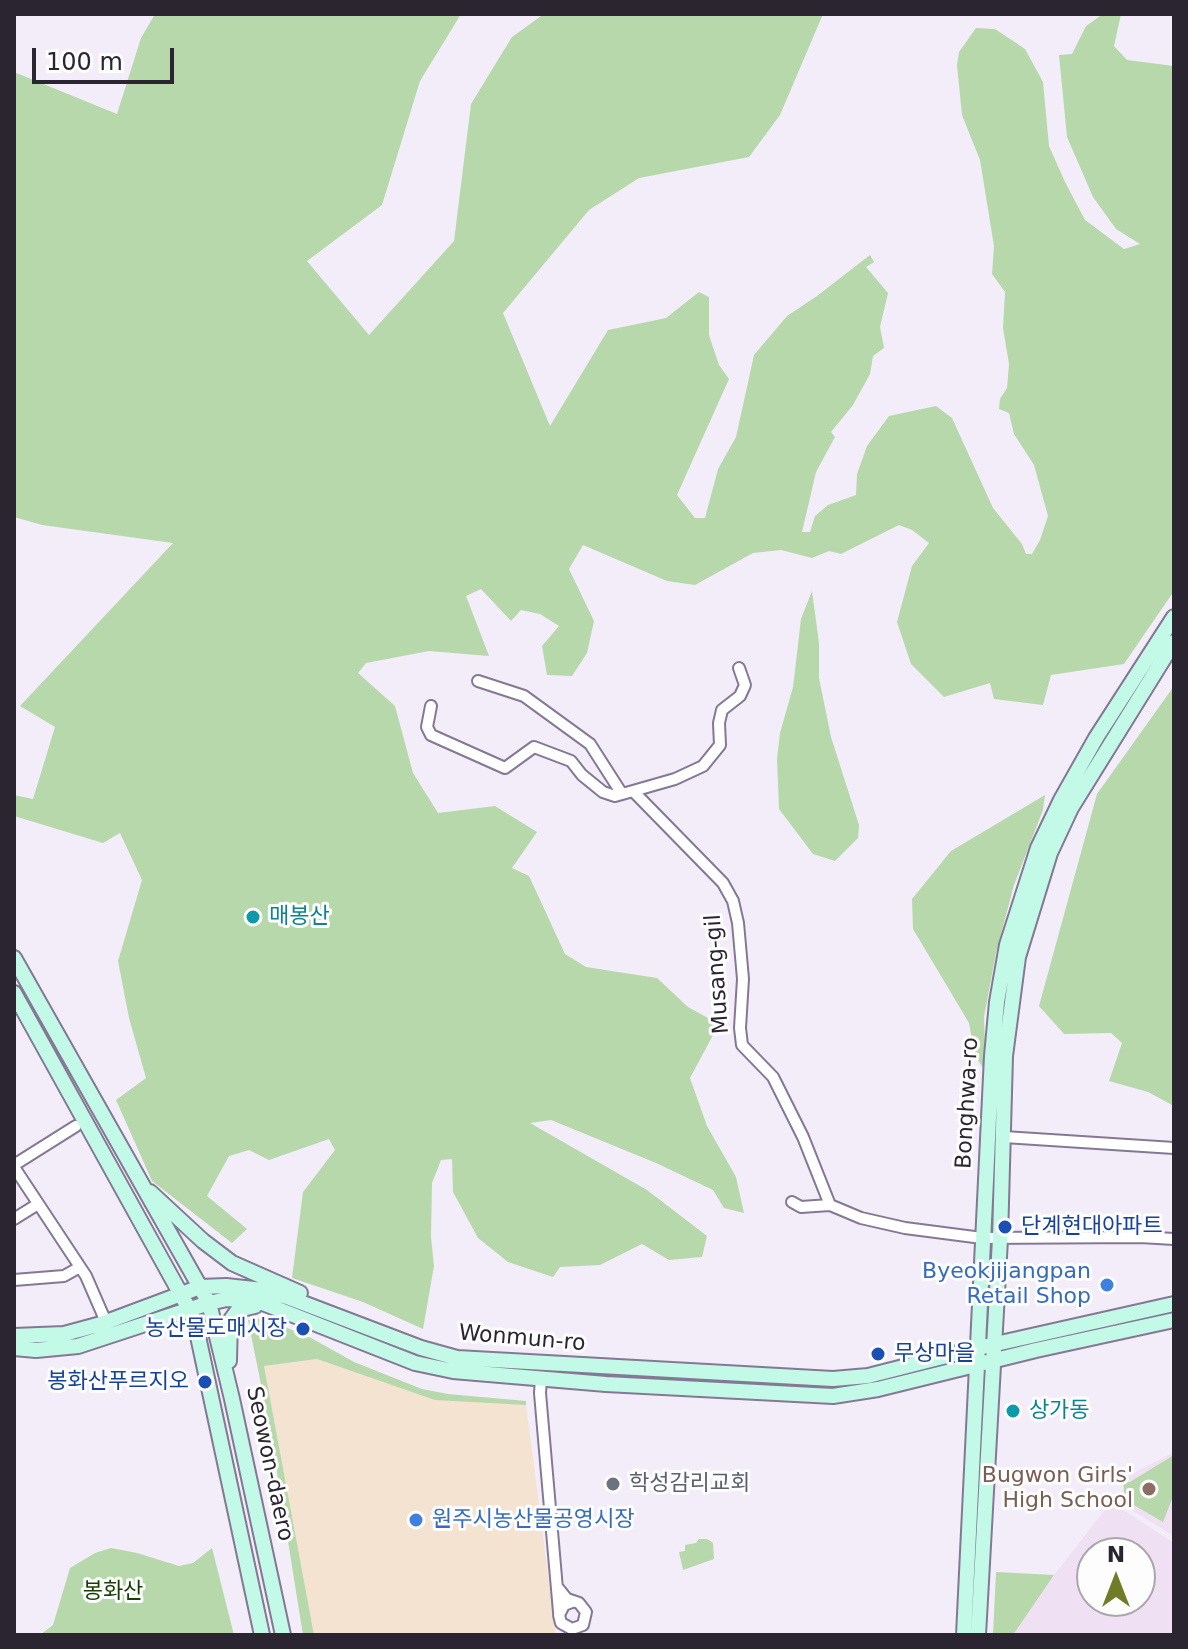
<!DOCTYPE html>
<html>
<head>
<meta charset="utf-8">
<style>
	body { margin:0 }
	#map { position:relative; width:1188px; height:1649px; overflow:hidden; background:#f3edfa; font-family:"DejaVu Sans",sans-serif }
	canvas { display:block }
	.frame { position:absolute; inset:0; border:16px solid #2a2531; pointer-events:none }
	.north { position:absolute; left:1076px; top:1537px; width:80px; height:80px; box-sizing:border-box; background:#fdfdfd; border:2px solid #a9a7ab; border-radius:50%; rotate:0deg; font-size:22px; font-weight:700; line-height:32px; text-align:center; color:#2a2531 }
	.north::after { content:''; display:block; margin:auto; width:28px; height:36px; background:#717c28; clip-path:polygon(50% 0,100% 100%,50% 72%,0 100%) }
	.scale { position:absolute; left:32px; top:48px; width:142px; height:36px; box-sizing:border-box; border:4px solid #2a2531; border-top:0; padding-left:10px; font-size:24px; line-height:28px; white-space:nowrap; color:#2a2531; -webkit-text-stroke:6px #fdfdfd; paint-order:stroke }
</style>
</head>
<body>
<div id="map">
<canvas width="1188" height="1649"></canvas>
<div class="frame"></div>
<div class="north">N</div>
<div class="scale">100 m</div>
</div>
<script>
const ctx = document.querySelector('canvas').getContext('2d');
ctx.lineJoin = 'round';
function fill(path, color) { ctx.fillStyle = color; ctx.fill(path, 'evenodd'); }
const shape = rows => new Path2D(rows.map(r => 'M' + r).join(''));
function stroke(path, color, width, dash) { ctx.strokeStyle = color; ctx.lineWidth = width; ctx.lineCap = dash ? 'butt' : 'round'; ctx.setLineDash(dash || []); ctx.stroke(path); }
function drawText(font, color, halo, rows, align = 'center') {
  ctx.font = font + ' "DejaVu Sans","Noto Sans KR",sans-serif'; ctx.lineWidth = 6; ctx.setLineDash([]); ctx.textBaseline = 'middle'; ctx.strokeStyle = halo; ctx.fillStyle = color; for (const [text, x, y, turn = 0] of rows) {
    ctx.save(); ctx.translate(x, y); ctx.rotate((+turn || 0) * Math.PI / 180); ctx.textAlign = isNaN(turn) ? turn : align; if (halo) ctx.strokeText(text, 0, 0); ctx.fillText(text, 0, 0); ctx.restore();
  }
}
const commercial = shape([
	[317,1359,435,1399,526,1405,556,1635,314,1635,264,1366]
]);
const education = shape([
	[1174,1452,1174,1536,1120,1503,1128,1476],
	[1111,1502,1174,1543,1174,1635,1013,1635,1054,1575],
	[1092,1553,1140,1553,1140,1601,1092,1601]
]);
const green = shape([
	[155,14,461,14,420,81,382,205,307,261,369,335,454,241,471,104,512,37,544,14,823,14,780,115,749,157,639,178,589,210,503,313,550,426,608,330,666,318,699,292,709,297,709,335,719,365,729,379,677,495,695,518,705,518,718,469,736,437,754,355,787,316,817,296,870,255,874,262,866,267,888,293,880,327,884,348,873,356,870,374,853,405,831,432,835,437,816,472,802,532,810,532,815,516,828,505,856,495,857,474,867,446,889,416,936,406,952,418,993,508,1022,544,1026,554,1032,554,1040,540,1048,516,1034,465,1014,434,1009,413,999,409,1000,399,1007,388,1009,364,1003,328,1005,292,992,274,994,246,980,160,962,115,957,65,959,52,976,28,995,29,1025,49,1043,82,1049,146,1065,182,1085,220,1124,249,1140,244,1116,229,1093,197,1067,137,1059,55,1072,54,1086,26,1103,14,1121,14,1114,46,1127,60,1174,66,1174,591,1124,664,1051,675,1043,705,994,699,990,683,944,697,911,664,897,622,912,566,929,543,912,530,899,525,841,554,829,551,812,558,781,550,753,553,695,585,667,581,583,545,569,569,594,621,587,653,572,676,547,675,542,646,559,626,540,614,521,610,511,621,481,589,466,596,489,656,429,651,366,663,358,673,395,706,413,773,438,813,495,806,537,832,512,868,529,876,565,954,586,967,657,978,688,1007,719,1024,690,1078,707,1126,736,1177,744,1213,724,1208,713,1190,656,1163,551,1120,530,1123,647,1190,707,1236,702,1257,669,1260,642,1244,600,1265,560,1267,553,1277,508,1262,478,1238,453,1192,452,1159,441,1160,432,1183,431,1237,434,1266,423,1329,363,1302,292,1278,303,1192,335,1150,329,1139,269,1160,249,1150,229,1156,207,1196,247,1229,232,1243,152,1181,116,1100,146,1078,129,1018,118,961,142,880,120,833,103,843,14,816,14,795,33,799,55,727,20,706,173,543,42,525,14,517,14,72,117,114,141,38],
	[812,591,819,643,819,678,831,737,859,825,858,838,835,861,813,854,779,809,777,759,780,733,793,687,801,619],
	[1174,686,1174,1106,1148,1092,1109,1081,1122,1043,1111,1033,1064,1034,1039,1006,1097,794],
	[1045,795,1043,810,1014,885,996,953,984,1017,986,1072,975,1056,969,1023,913,929,912,899,951,851],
	[264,1318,313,1339,354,1362,422,1389,448,1394,526,1401,526,1405,435,1400,317,1359,264,1366,314,1635,303,1635,270,1429,248,1320],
	[1174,1455,1174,1499,1172,1499,1163,1522,1125,1500,1123,1482,1130,1482],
	[699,1539,707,1539,713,1543,714,1559,683,1570,679,1552,685,1551,685,1545,696,1543],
	[111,1548,137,1553,179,1566,193,1563,212,1548,234,1635,40,1635,53,1625,70,1568,95,1553],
	[996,1572,1054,1575,1013,1635,993,1635]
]);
const street = shape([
	[478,681,524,696,590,744,622,794],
	[431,706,427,727,431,735,505,768,534,747,571,761,582,775,603,792,615,796,633,791,723,883,733,901,738,923,743,979,740,1028,742,1045,773,1077,803,1137,830,1205,861,1218,905,1228,982,1238,1140,1237,1174,1239],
	[633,791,675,779,703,766,720,745,719,723,722,710,740,696,745,685,739,668],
	[1004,1137,1174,1148],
	[14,1165,76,1126],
	[14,1167,86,1276,106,1322],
	[792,1202,801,1207,830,1205],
	[14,1219,38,1204],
	[14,1280,64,1276,80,1267],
	[541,1379,540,1393,559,1612],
	[559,1589,567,1599,579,1603,586,1612,583,1625,572,1629,561,1623,559,1615,564,1605,572,1602]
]);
const secondary = shape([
	[14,958,209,1303,232,1399,283,1635],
	[14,993,189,1309,196,1327,262,1635],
	[150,1192,203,1241,232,1263,300,1293],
	[14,1336,64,1334,101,1324,200,1287,226,1286,263,1290,287,1297,421,1348,457,1358,833,1379,868,1376,978,1348,1174,1304],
	[14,1348,36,1350,78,1346,209,1303,227,1299,255,1300,415,1363,453,1371,606,1384,833,1396,878,1389,1036,1350,1174,1320],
	[229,1361,230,1321,238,1310,255,1306],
	[964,1635,992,1056,997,1002,1007,945,1038,848,1061,800,1096,738,1174,617],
	[978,1635,1000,1239,1005,1056,1018,957,1050,853,1071,808,1174,642]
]);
const markers = [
	[253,917,8,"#0f9aa8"],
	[1005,1227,8,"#1a4fb4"],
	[1107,1285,8,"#3f7fe0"],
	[303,1329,8,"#1a4fb4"],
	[878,1354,8,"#1a4fb4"],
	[205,1382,8,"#1a4fb4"],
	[1013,1411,8,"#0f9aa8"],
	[613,1484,8,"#6b7280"],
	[1149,1489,8,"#8d6e63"],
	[416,1520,8,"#3f7fe0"]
];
const cultureNames = [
	["매봉산",269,917],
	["상가동",1029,1411]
];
const streetNames = [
	["Musang-gil",718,974,-94],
	["Bonghwa-ro",968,1103,-87],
	["Wonmun-ro",522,1339,5],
	["Seowon-daero",269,1464,78]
];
const transitNames = [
	["단계현대아파트",1021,1227],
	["농산물도매시장",287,1329,"right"],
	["무상마을",894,1354],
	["봉화산푸르지오",189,1382,"right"]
];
const shopNames = [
	["Byeokjijangpan",1091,1272],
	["Retail Shop",1091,1297],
	["원주시농산물공영시장",432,1520,"left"]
];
const educationNames = [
	["Bugwon Girls'",1133,1476],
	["High School",1133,1501]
];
const worshipNames = [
	["학성감리교회",629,1484]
];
const parkNames = [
	["봉화산",113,1592]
];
fill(commercial, '#f5e3d2');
fill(education, '#f0e0f3');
fill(green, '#b6d8aa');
stroke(street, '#847894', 14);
stroke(secondary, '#847894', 18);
stroke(street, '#fff', 10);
stroke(secondary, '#c2fae7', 14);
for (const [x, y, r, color] of markers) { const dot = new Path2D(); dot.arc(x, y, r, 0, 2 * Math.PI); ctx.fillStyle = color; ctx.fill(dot); stroke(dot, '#fdfdfd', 3); }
drawText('22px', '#0d838f', '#fdfdfd', cultureNames, 'left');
drawText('22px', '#2a2531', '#fdfdfd', streetNames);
drawText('22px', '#164399', '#fdfdfd', transitNames, 'left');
drawText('22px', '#366cbe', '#fdfdfd', shopNames, 'right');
drawText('22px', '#785e54', '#fdfdfd', educationNames, 'right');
drawText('22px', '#5b616d', '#fdfdfd', worshipNames, 'left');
drawText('22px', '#173f03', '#fdfdfd', parkNames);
</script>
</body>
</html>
